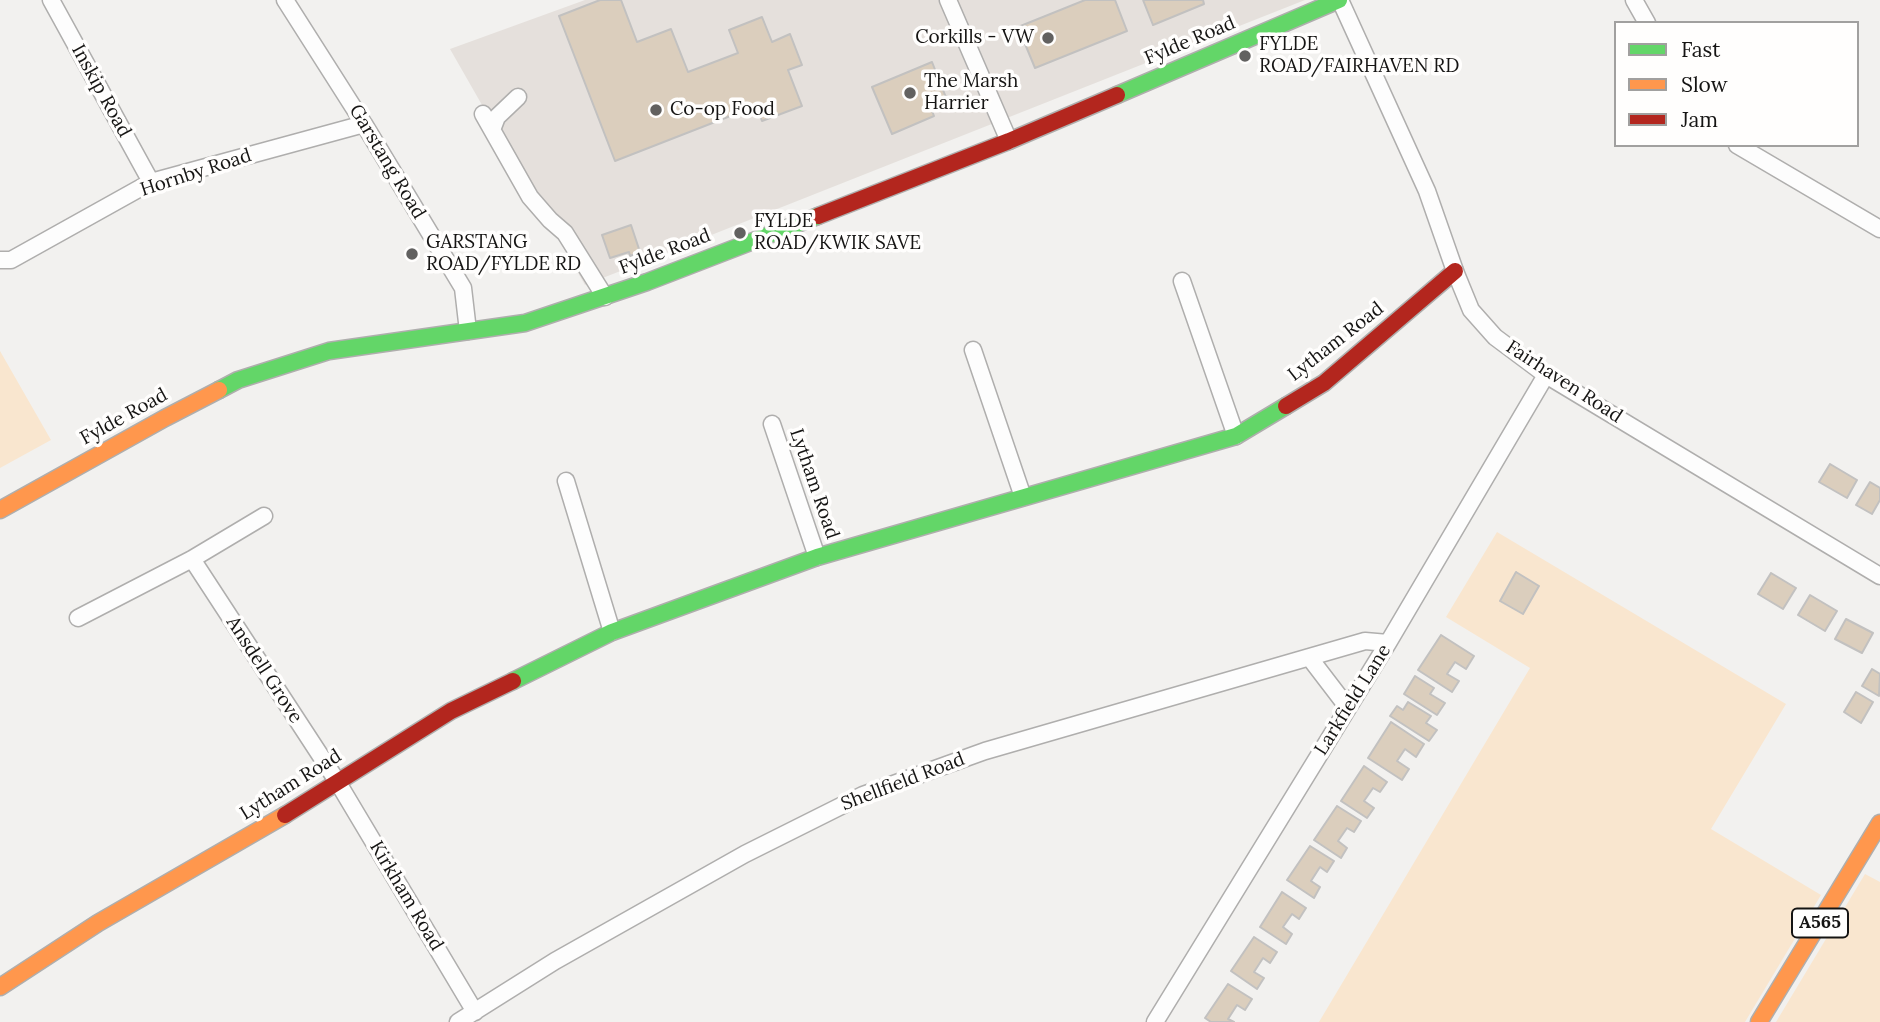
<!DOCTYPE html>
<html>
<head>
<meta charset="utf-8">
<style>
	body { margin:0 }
	#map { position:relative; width:1880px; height:1022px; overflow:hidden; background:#f2f1ef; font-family:Lora,serif }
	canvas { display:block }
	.legend { position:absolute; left:1614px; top:21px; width:245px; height:126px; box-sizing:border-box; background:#fffefd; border:2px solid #a1a09f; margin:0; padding:9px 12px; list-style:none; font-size:21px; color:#151413 }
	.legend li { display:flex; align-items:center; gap:14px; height:35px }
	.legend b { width:35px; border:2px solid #a1a09f }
</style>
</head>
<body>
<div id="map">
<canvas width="1880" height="1022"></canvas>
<ul class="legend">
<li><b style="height:9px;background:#63d668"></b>Fast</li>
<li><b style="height:9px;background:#ff974d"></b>Slow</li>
<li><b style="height:9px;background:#b3261e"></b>Jam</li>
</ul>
</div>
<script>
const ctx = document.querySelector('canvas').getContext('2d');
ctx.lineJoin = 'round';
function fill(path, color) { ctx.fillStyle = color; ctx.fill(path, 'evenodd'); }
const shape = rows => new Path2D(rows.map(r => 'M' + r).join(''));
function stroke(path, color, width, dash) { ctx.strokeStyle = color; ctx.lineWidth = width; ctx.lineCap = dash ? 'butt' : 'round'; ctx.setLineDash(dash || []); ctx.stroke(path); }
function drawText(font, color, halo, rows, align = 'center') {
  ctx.font = font + ' Lora,serif'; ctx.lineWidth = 7; ctx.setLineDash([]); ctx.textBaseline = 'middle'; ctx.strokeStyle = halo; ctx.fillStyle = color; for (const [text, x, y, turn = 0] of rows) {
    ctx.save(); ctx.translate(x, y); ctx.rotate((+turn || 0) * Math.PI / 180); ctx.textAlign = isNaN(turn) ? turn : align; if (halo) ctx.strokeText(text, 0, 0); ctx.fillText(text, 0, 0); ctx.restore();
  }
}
const built = shape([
	[585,0,1305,0,585,285,450,49]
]);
const green = shape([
	[0,351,51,440,0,468],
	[1497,532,1786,704,1711,829,1821,895,1745,1022,1319,1022,1530,668,1446,617],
	[1865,874,1880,882,1880,1022,1776,1022]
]);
const building = shape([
	[600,0,621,0,637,42,671,29,688,72,738,53,729,30,762,17,772,42,790,34,802,65,788,70,802,106,762,121,756,106,615,161,559,16,600,0],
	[1085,0,1115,0,1127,31,1035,68,1018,27,1085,0],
	[1143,0,1203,0,1204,4,1153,25,1143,0],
	[932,62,947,100,930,106,934,116,892,134,872,87,932,62],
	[631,225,640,252,630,256,629,252,610,258,602,235,631,225],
	[1830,464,1857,480,1847,498,1819,482,1830,464],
	[1870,482,1880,488,1880,500,1872,514,1856,505,1870,482],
	[1516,572,1539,586,1523,614,1500,601,1516,572],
	[1771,573,1796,588,1783,609,1758,594,1771,573],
	[1810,595,1837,611,1825,631,1798,615,1810,595],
	[1846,619,1873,633,1862,653,1835,639,1846,619],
	[1441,635,1474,656,1466,669,1455,662,1447,674,1459,681,1452,692,1418,670,1441,635],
	[1872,669,1880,674,1879,696,1862,686,1872,669],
	[1415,676,1434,688,1430,694,1445,703,1437,715,1404,694,1415,676],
	[1856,692,1873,702,1861,723,1844,712,1856,692],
	[1408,702,1431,716,1426,723,1437,730,1429,741,1390,716,1397,706,1403,710,1408,702],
	[1391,722,1424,744,1416,757,1405,749,1397,761,1409,769,1402,780,1368,758,1391,722],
	[1364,766,1387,782,1380,792,1373,788,1364,801,1374,808,1367,818,1341,801,1364,766],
	[1337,806,1361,821,1354,832,1347,828,1338,841,1347,848,1341,858,1314,840,1337,806],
	[1310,846,1334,861,1327,872,1320,867,1311,881,1320,887,1314,898,1287,880,1310,846],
	[1282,892,1306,908,1299,919,1292,914,1283,927,1292,934,1286,944,1260,927,1282,892],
	[1254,937,1277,952,1270,963,1263,958,1254,972,1264,978,1257,989,1231,971,1254,937],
	[1228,984,1252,999,1245,1010,1237,1005,1228,1019,1234,1022,1211,1022,1205,1018,1228,984]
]);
const street = shape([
	[51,0,151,182],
	[285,0,364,124,463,288,468,331],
	[948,0,1009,141],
	[1340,0,1427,191,1455,271,1471,310,1495,337,1546,375,1880,576],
	[1634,0,1647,23],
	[483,114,530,197,550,220,565,233,605,297],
	[492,130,497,117,518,97],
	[1737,145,1880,229],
	[0,260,11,260,151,182,364,124],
	[1182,281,1236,436],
	[973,350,1023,497],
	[772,424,817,557],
	[566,481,612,632],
	[192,559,337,781,475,1012],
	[78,618,192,559,264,516],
	[1309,657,1348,708],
	[458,1022,555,961,745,854,863,795,985,751,1365,641,1388,643],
	[1155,1022,1388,643,1546,375]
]);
const fast = shape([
	[1117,95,1339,0],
	[219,390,238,380,329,351,525,323,647,282,818,216],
	[513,681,612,632,817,557,1236,436,1286,406]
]);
const slow = shape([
	[0,510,165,418,219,390],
	[0,987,98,923,285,815],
	[1759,1022,1880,823]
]);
const jam = shape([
	[818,216,1009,141,1117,95],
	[1286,406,1324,383,1455,271],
	[285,815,451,711,513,681]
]);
const markers = [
	[1048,38,7,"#626160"],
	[1245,56,7,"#626160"],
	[910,93,7,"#626160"],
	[656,110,7,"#626160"],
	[740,233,7,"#626160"],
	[412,254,7,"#626160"]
];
const shields = [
	[1820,923,56]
];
const shieldNames = [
	["A565",1820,923]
];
const poiNames = [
	["Corkills - VW",1034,38,"right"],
	["FYLDE",1259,45],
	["ROAD/FAIRHAVEN RD",1259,67],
	["The Marsh",924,82],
	["Harrier",924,104],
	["Co-op Food",670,110],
	["FYLDE",754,222],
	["ROAD/KWIK SAVE",754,244],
	["GARSTANG",426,243],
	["ROAD/FYLDE RD",426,265]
];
const streetNames = [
	["Fylde Road",1190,41,-23],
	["Inskip Road",101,91,61],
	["Garstang Road",387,162,59],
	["Hornby Road",196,173,-18],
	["Fylde Road",665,252,-21],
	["Lytham Road",1336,342,-38],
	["Fairhaven Road",1564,382,33],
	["Fylde Road",124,417,-29],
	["Lytham Road",814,484,71],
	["Ansdell Grove",264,670,57],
	["Larkfield Lane",1353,700,-58],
	["Shellfield Road",903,782,-21],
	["Lytham Road",291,785,-32],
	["Kirkham Road",406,896,59]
];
fill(built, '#e5e0dc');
fill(green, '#f9e6cf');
fill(building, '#dbcebd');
stroke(building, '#c2c1c0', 2);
stroke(street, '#afaead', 19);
stroke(fast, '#afaead', 19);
stroke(slow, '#afaead', 19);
stroke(jam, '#afaead', 19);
stroke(street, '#fdfdfd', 16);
stroke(fast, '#63d668', 16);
stroke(slow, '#ff974d', 16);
stroke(jam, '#b3261e', 16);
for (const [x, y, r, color] of markers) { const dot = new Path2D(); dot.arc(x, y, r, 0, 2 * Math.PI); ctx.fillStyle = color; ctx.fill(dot); stroke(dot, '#fffefd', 2.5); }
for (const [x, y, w] of shields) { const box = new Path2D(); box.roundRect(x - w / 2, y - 14.5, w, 29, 5); ctx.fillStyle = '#fffefd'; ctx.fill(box); stroke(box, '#151413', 2); }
drawText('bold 18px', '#151413', null, shieldNames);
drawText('19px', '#151413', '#fffefd', poiNames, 'left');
drawText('19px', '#151413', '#fffefd', streetNames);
</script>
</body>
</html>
